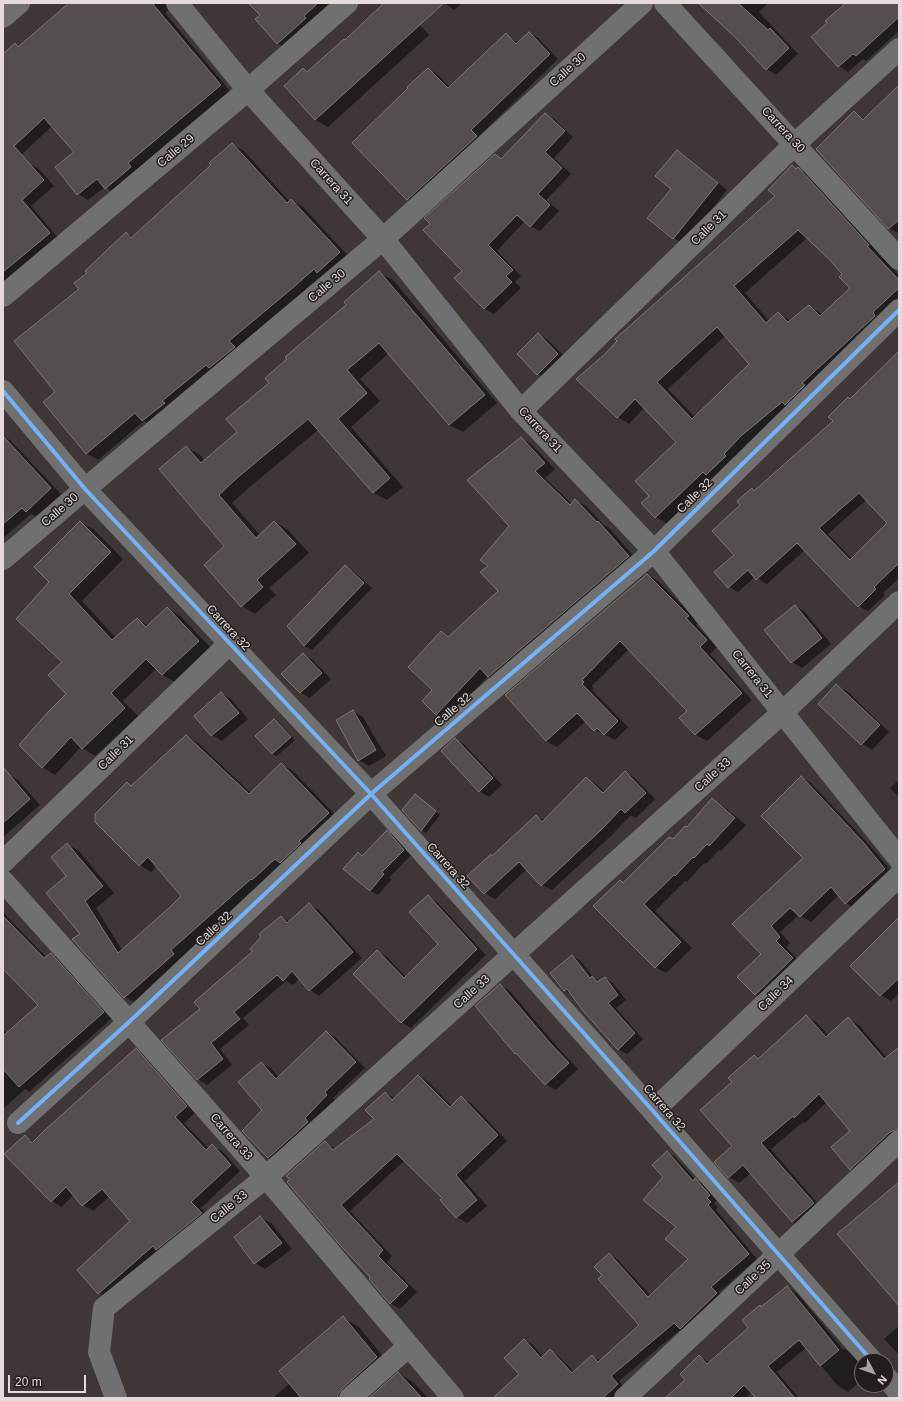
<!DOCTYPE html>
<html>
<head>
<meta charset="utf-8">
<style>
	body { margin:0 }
	#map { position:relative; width:902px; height:1401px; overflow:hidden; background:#3e3736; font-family:Helvetica,sans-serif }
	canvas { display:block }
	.frame { position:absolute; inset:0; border:4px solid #e4dbda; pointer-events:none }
	.north { position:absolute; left:854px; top:1353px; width:40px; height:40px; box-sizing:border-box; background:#231d1c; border:1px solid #706968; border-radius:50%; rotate:131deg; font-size:11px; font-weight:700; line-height:16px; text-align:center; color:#e4dbda }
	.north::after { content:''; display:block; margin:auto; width:14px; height:18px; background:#aaa2a1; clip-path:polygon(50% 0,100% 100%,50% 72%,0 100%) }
	.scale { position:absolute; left:8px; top:1375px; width:78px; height:18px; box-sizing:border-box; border:2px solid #e4dbda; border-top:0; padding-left:5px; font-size:12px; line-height:14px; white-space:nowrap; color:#e4dbda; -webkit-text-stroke:3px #231d1c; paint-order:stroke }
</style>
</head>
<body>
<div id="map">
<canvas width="902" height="1401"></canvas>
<div class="frame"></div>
<div class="north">N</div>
<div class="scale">20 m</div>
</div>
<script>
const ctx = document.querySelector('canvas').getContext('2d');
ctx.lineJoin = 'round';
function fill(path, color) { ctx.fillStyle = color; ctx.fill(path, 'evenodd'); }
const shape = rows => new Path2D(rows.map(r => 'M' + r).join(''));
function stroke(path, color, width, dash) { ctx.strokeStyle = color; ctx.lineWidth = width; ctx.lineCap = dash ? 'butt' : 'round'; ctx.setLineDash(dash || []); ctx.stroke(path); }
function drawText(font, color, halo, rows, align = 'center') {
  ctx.font = font + ' Helvetica,sans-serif'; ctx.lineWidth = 3; ctx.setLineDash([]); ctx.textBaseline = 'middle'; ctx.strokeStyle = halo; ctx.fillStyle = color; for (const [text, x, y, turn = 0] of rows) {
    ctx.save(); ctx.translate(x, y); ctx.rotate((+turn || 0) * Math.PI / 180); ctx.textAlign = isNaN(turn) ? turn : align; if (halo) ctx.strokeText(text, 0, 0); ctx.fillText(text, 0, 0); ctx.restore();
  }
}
const shadow = shape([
	[71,3,169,3,172,6,165,13,231,92,116,194,105,187,88,200,78,194,75,153,52,126,17,159,3,149,3,56,15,44,20,47],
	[249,3,333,3,287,49,277,43,261,15],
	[385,3,396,3,402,6,429,35,328,127,315,120,308,73,345,41],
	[444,3,462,3,454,10],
	[699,3,768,3,759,12,798,54,776,75,767,69,735,35],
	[869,3,899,3,899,31,866,61,863,59,848,72,839,66],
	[529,33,538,38,558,59,479,136,485,142,416,205,408,199,410,89,428,69,437,74,450,87,507,35,518,43],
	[899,87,899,233,898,233,889,228,854,113,865,120],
	[545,114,554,119,573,137,554,158,571,174,546,200,559,211,540,231,530,226,525,221,497,251,521,276,515,282,521,288,494,314,485,309,455,278,463,271,495,155,503,159],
	[232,144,244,151,290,202,291,200,303,207,351,259,155,427,144,421,98,460,86,453,56,392,80,289,88,273,126,233,133,237,212,165],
	[677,151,687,157,727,190,684,244,674,238,673,189],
	[28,163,39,169,54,186,31,206,59,239,3,288,3,186],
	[793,167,797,169,798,168,809,175,880,252,878,253,899,275,899,305,667,524,656,517,650,496,677,442,645,407,629,424,618,417,578,379,606,354,776,196],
	[808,237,830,259,843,274,851,289,823,315,809,306,791,321,778,313,769,321,745,293],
	[726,335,750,364,695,417,668,389],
	[379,273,393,280,497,403,463,432,449,425,389,353,360,379,380,401,351,427,403,487,387,500,374,493,318,430,251,486,232,503,260,535,275,522,288,530,309,553,269,588,276,595,255,614,242,606,226,547,186,447,200,455,205,461,238,432,271,383],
	[538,334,548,340,568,360,548,380,538,374],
	[899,354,899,578,883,593,885,595,868,611,858,606,805,550,767,584,755,577,738,592,729,587,736,555,742,505,752,489,755,491,834,421,848,398,851,400],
	[866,500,888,523,852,559,828,534],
	[3,436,11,441,61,494,37,517,31,514,3,538],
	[521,438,532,445,555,469,545,478,572,504,575,500,586,506,604,525,609,528,639,562,499,682,488,676,447,720,437,714,434,690,442,633,449,637,499,591,489,566,510,526],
	[80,522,93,529,123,559,82,601,116,638,137,619,149,626,168,608,180,616,211,648,175,682,162,675,156,669,123,701,138,716,95,756,81,747,55,775,43,768,20,745,68,694,51,582],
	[345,566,353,571,372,588,312,650,304,646,288,626],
	[647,575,658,581,699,622,696,625,717,647,710,654,752,700,707,741,696,735,681,718,688,711,629,649,592,686,594,689,592,690,628,727,615,740,595,730,586,721,557,747,546,741,506,696],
	[795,606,805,612,831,644,802,668,792,662],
	[303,654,313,660,331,679,310,698,300,692],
	[837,686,847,691,889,732,872,750,862,744],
	[221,693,231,699,248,719,222,741,212,735],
	[353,711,363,717,386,756,369,766,359,760],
	[274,720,279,723,295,740,277,756,272,754],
	[186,736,198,743,251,793,281,764,293,771,340,820,137,1004,125,997,73,940,82,934,68,876,67,844,79,851,114,893,96,908,122,950,183,896,157,866,151,872,140,865,127,784,132,786],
	[455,739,465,745,502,785,489,797,479,791],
	[626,772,635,778,655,799,636,818,631,815,611,836,552,890,542,885,527,869,495,899,485,893,491,855,493,857,536,816,545,821,586,778,596,784,605,792],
	[8,774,18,780,40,805,3,837,3,779],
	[801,777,811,783,873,849,895,875,856,909,846,903,839,895,811,922,799,915,780,932,790,943,786,947,802,964,765,1000,755,994,762,954,734,924,804,858],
	[899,780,899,797,890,788],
	[420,798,440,815,426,833,421,830],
	[712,800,723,806,746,825,721,851,719,850,706,864,704,863,687,882,685,881,655,911,692,948,666,973,655,967,620,881,624,883,687,828],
	[387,832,395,836,411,855,389,878,392,879,378,895,370,891,358,853,363,856],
	[428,896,437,902,486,955,411,1028,401,1022,377,951,387,957,406,977,439,944],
	[309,904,319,910,362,958,319,996,310,990,300,978,293,985,286,981,243,1018,249,1025,220,1049,232,1065,207,1085,198,1079,202,1009,254,951,281,917,290,922],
	[3,912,46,957,51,954,60,959,112,1018,29,1092,25,1089,3,1109,3,1032,4,1031,8,1033,40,1005,3,968],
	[899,923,899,993,891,1001,881,995,851,966],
	[572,956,581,961,594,978,600,982,605,978,613,983,626,1000,616,1008,643,1039,627,1054,618,1049,573,995,564,990],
	[500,985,510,991,560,1050,578,1069,556,1090,546,1084,519,1055,516,1053],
	[806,1016,816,1022,829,1036,849,1019,859,1025,887,1058,899,1055,899,1139,861,1175,851,1169,851,1131,827,1102,805,1123,803,1122,771,1149,823,1210,803,1227,793,1222,751,1173,739,1183,729,1177,715,1162,733,1146,733,1082,754,1056,759,1059],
	[326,1032,335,1037,365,1068,333,1098,336,1101,278,1163,269,1158,243,1131,263,1110,261,1063,271,1068,279,1078],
	[136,1050,145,1055,196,1112,184,1123,209,1149,212,1146,222,1151,240,1171,201,1208,211,1219,109,1299,99,1293,132,1221,110,1196,93,1211,83,1205,74,1195,61,1207,52,1201,25,1137,34,1142],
	[418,1076,428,1081,452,1106,461,1098,471,1103,507,1141,465,1181,487,1206,467,1223,457,1217,442,1200,443,1198,405,1160,350,1211,392,1256,387,1262,417,1292,400,1309,390,1303,371,1277,340,1243,325,1142,336,1149,375,1119,386,1093,395,1099],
	[667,1152,675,1157,695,1179,704,1184,718,1200,714,1203,718,1207,716,1210,757,1259,719,1292,725,1299,689,1333,681,1329,619,1381,626,1389,616,1398,494,1398,520,1374,525,1340,533,1345,543,1357,550,1351,558,1355,574,1372,592,1356,601,1361,640,1326,604,1275,609,1254,617,1259,651,1296,689,1259,677,1227,664,1177],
	[260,1218,271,1223,292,1249,265,1269,255,1263],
	[787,1287,797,1293,842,1348,852,1353,862,1364,862,1380,848,1392,838,1386,806,1348,777,1372,799,1398,757,1398,752,1392,746,1398,667,1398,687,1380,699,1356,710,1363,749,1328,760,1306,762,1307],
	[343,1318,358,1326,391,1366,356,1398,273,1398,290,1383],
	[899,1326,899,1355,884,1339],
	[399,1373,413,1382,428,1398,370,1398]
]);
const building = shape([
	[69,3,152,3,221,85,128,163,131,167,105,189,97,179,77,195,55,167,74,152,44,118,14,146,44,180,22,200,50,233,3,272,3,54,15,43,18,47,69,3],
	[248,3,318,3,304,16,306,18,277,44,255,19,260,15,248,3],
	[384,3,444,3,315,120,284,86,303,68,307,72,344,39,345,40,384,3],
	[698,3,738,3,768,30,770,28,789,48,766,70,734,36,698,3],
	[846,3,899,3,899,17,856,56,853,54,838,67,811,37,827,23,825,21,846,3],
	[529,32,550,54,471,130,477,136,407,200,352,143,408,88,407,87,428,68,448,88,506,33,516,44,529,32],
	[899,85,899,220,888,229,816,149,854,111,863,120,899,85],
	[545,113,565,131,545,152,562,168,538,194,550,205,530,227,517,215,488,245,513,270,506,276,512,282,484,309,454,278,462,271,423,230,430,224,424,218,495,154,501,159,545,113],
	[232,143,287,203,291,199,340,252,317,273,314,269,295,286,229,341,235,347,209,368,206,365,162,401,165,403,142,421,135,413,86,454,43,402,55,392,14,341,79,289,74,283,87,273,85,271,126,232,131,238,211,165,209,163,232,143],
	[677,150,718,183,673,239,647,218,671,189,655,176,677,150],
	[792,165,796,169,798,167,869,245,867,246,899,280,899,288,873,312,875,316,802,383,805,385,785,405,782,402,741,436,724,454,726,456,706,475,703,472,655,518,641,503,649,496,635,481,676,442,635,399,617,418,576,379,605,354,617,341,615,339,623,332,775,196,768,190,792,165],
	[798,230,830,260,842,274,839,277,850,288,820,316,809,305,788,322,778,312,766,323,734,286,798,230],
	[717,327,749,364,692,419,657,382,717,327],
	[379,271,485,395,449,425,379,343,347,370,367,393,338,419,390,478,373,493,308,419,237,478,219,495,256,538,274,521,296,544,257,580,263,587,241,607,204,565,224,546,159,469,186,446,201,463,237,432,226,419,269,383,265,378,287,359,285,357,346,305,344,302,379,271],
	[538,333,558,354,537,375,517,354,538,333],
	[899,351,899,563,874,587,876,589,858,607,797,543,756,580,748,570,728,588,714,572,734,555,712,531,740,505,737,501,752,488,754,491,833,421,828,417,848,397,850,399,899,351],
	[859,493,887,523,850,560,819,528,859,493],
	[3,436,51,488,26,512,22,508,3,524,3,436],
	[521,437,545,463,535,471,570,505,575,499,597,522,598,521,629,556,488,677,480,668,436,715,422,701,432,690,408,667,441,631,448,637,498,591,480,572,488,566,480,560,509,526,467,480,521,437],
	[80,521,111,552,69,594,112,640,137,618,146,627,167,607,199,641,162,675,146,659,111,693,125,708,82,749,71,737,42,768,19,745,48,712,66,694,48,675,62,662,16,619,49,582,34,567,80,521],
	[345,565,364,583,304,646,287,626,345,565],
	[647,574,689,616,686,618,707,640,700,647,742,693,695,735,679,718,687,711,620,641,582,680,584,682,582,684,618,721,604,735,597,728,594,731,577,713,546,741,505,695,647,574],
	[795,605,822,638,791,663,764,630,795,605],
	[303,653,322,673,300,693,281,674,303,653],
	[836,684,880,725,861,745,818,704,836,684],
	[221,692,239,713,211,736,194,716,221,692],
	[353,710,376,750,358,761,336,720,353,710],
	[274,719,291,737,272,754,255,736,274,719],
	[186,735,249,794,281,763,329,813,299,841,301,843,280,863,275,859,252,880,251,879,171,950,174,954,124,998,72,939,80,934,46,893,66,876,51,857,67,843,103,886,85,901,118,953,169,908,181,896,148,857,139,866,95,822,95,814,127,782,131,786,186,735],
	[455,738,493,778,479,792,441,751,455,738],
	[3,767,30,799,3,823,3,767],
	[625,771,646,793,625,813,621,809,601,830,541,886,519,862,484,894,467,876,491,854,492,856,536,815,542,822,586,777,603,793,625,771],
	[801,776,863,842,885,869,845,904,831,887,800,917,790,908,771,926,780,937,776,941,793,958,755,995,737,977,761,954,732,924,803,858,761,816,801,776],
	[415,794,436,811,421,831,402,810,415,794],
	[712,798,735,818,709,846,707,844,694,858,693,857,675,876,674,875,644,904,681,942,655,968,593,906,620,880,623,883,669,837,673,839,685,826,687,827,712,798],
	[387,830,404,850,382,872,384,874,370,891,343,869,358,852,362,856,387,830],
	[428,895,477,949,401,1023,353,974,377,950,404,978,438,944,409,912,428,895],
	[309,903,353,952,309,991,292,971,283,981,277,975,234,1012,240,1019,211,1043,223,1059,197,1080,161,1040,200,1009,194,1002,253,951,250,949,261,937,259,934,281,916,287,923,309,903],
	[3,916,44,958,51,953,104,1012,19,1087,3,1069,3,1036,38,1005,3,969,3,916],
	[899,917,899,978,880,996,850,966,899,917],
	[572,955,590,978,592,976,597,982,605,977,618,995,608,1003,635,1033,618,1050,584,1012,567,989,564,991,550,973,572,955],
	[500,984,550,1043,569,1063,545,1085,516,1053,515,1054,475,1006,500,984],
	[806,1015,826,1037,848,1017,884,1059,899,1047,899,1129,890,1132,850,1170,831,1147,850,1131,819,1094,794,1118,793,1116,761,1143,814,1203,792,1222,743,1165,728,1178,714,1162,732,1146,700,1110,732,1082,728,1078,754,1055,758,1059,806,1015],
	[326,1031,356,1062,325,1092,327,1095,305,1118,308,1122,268,1158,242,1131,262,1110,238,1082,261,1062,276,1079,326,1031],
	[136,1048,187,1106,175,1117,206,1150,212,1144,231,1165,191,1202,202,1213,156,1250,153,1246,98,1294,77,1270,130,1221,102,1189,82,1206,66,1187,51,1202,4,1154,25,1135,32,1143,45,1130,136,1048],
	[418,1075,450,1107,461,1096,498,1135,456,1175,477,1200,456,1218,440,1200,442,1198,397,1154,341,1205,383,1250,378,1256,408,1286,390,1304,369,1279,370,1277,339,1244,287,1182,290,1179,286,1176,325,1141,333,1150,374,1119,365,1110,385,1092,392,1100,418,1075],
	[667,1151,693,1181,695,1178,710,1195,707,1198,711,1202,708,1205,749,1254,711,1287,717,1293,680,1329,674,1323,611,1376,618,1384,603,1398,493,1398,519,1374,504,1358,524,1339,541,1358,550,1349,572,1373,592,1355,598,1362,639,1325,598,1279,602,1275,594,1267,609,1253,648,1297,688,1259,665,1239,676,1227,643,1200,663,1177,652,1165,667,1151],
	[899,1182,899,1306,837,1234,899,1182],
	[260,1216,282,1243,254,1264,234,1237,260,1216],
	[787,1286,839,1350,820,1366,799,1340,768,1366,795,1398,756,1398,744,1385,731,1398,665,1398,685,1380,680,1374,699,1355,707,1364,748,1328,742,1320,760,1305,761,1307,787,1286],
	[343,1316,377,1357,342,1389,338,1394,338,1398,301,1398,279,1371,343,1316],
	[398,1372,422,1398,369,1398,398,1372]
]);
const minor = shape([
	[177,3,248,90,383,239,521,411,654,551,899,859],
	[665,3,899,259],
	[3,17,19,3],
	[3,296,248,90,347,3],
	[3,391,85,489,371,794,653,1111,872,1361],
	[521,411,795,144,899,49],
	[3,559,85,489,383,239,642,3],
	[3,862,229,644],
	[3,881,129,1022,266,1177,453,1398],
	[653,1111,899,876],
	[18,1123,129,1022,371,794,654,551,899,310],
	[886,1377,899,1392],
	[116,1398,99,1352,104,1308,266,1177,783,712,899,602],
	[350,1398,409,1346],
	[625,1398,899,1141]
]);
const cycleway = shape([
	[3,391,85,489,371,794,653,1111,872,1361],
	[18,1123,129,1022,371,794,654,551,899,310]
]);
const streetNames = [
	["Calle 30",568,70,-42],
	["Carrera 30",783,130,47],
	["Calle 29",176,151,-40],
	["Carrera 31",331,182,48],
	["Calle 31",709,228,-44],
	["Calle 30",327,286,-40],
	["Carrera 31",540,430,47],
	["Calle 32",695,496,-44],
	["Calle 30",60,510,-41],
	["Carrera 32",228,628,47],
	["Carrera 31",752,674,51],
	["Calle 32",453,710,-41],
	["Calle 31",116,753,-44],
	["Calle 33",713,775,-42],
	["Carrera 32",448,866,48],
	["Calle 32",214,929,-43],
	["Calle 33",472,992,-42],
	["Calle 34",776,994,-44],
	["Carrera 32",664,1108,49],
	["Carrera 33",231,1137,49],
	["Calle 33",229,1207,-39],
	["Calle 35",753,1278,-43]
];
fill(shadow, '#0007');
fill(building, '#544e4d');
stroke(building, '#7d7675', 1);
stroke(minor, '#717071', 22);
stroke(cycleway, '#73b2f8', 4);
drawText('12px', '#e4dbda', '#231d1c', streetNames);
</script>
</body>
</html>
